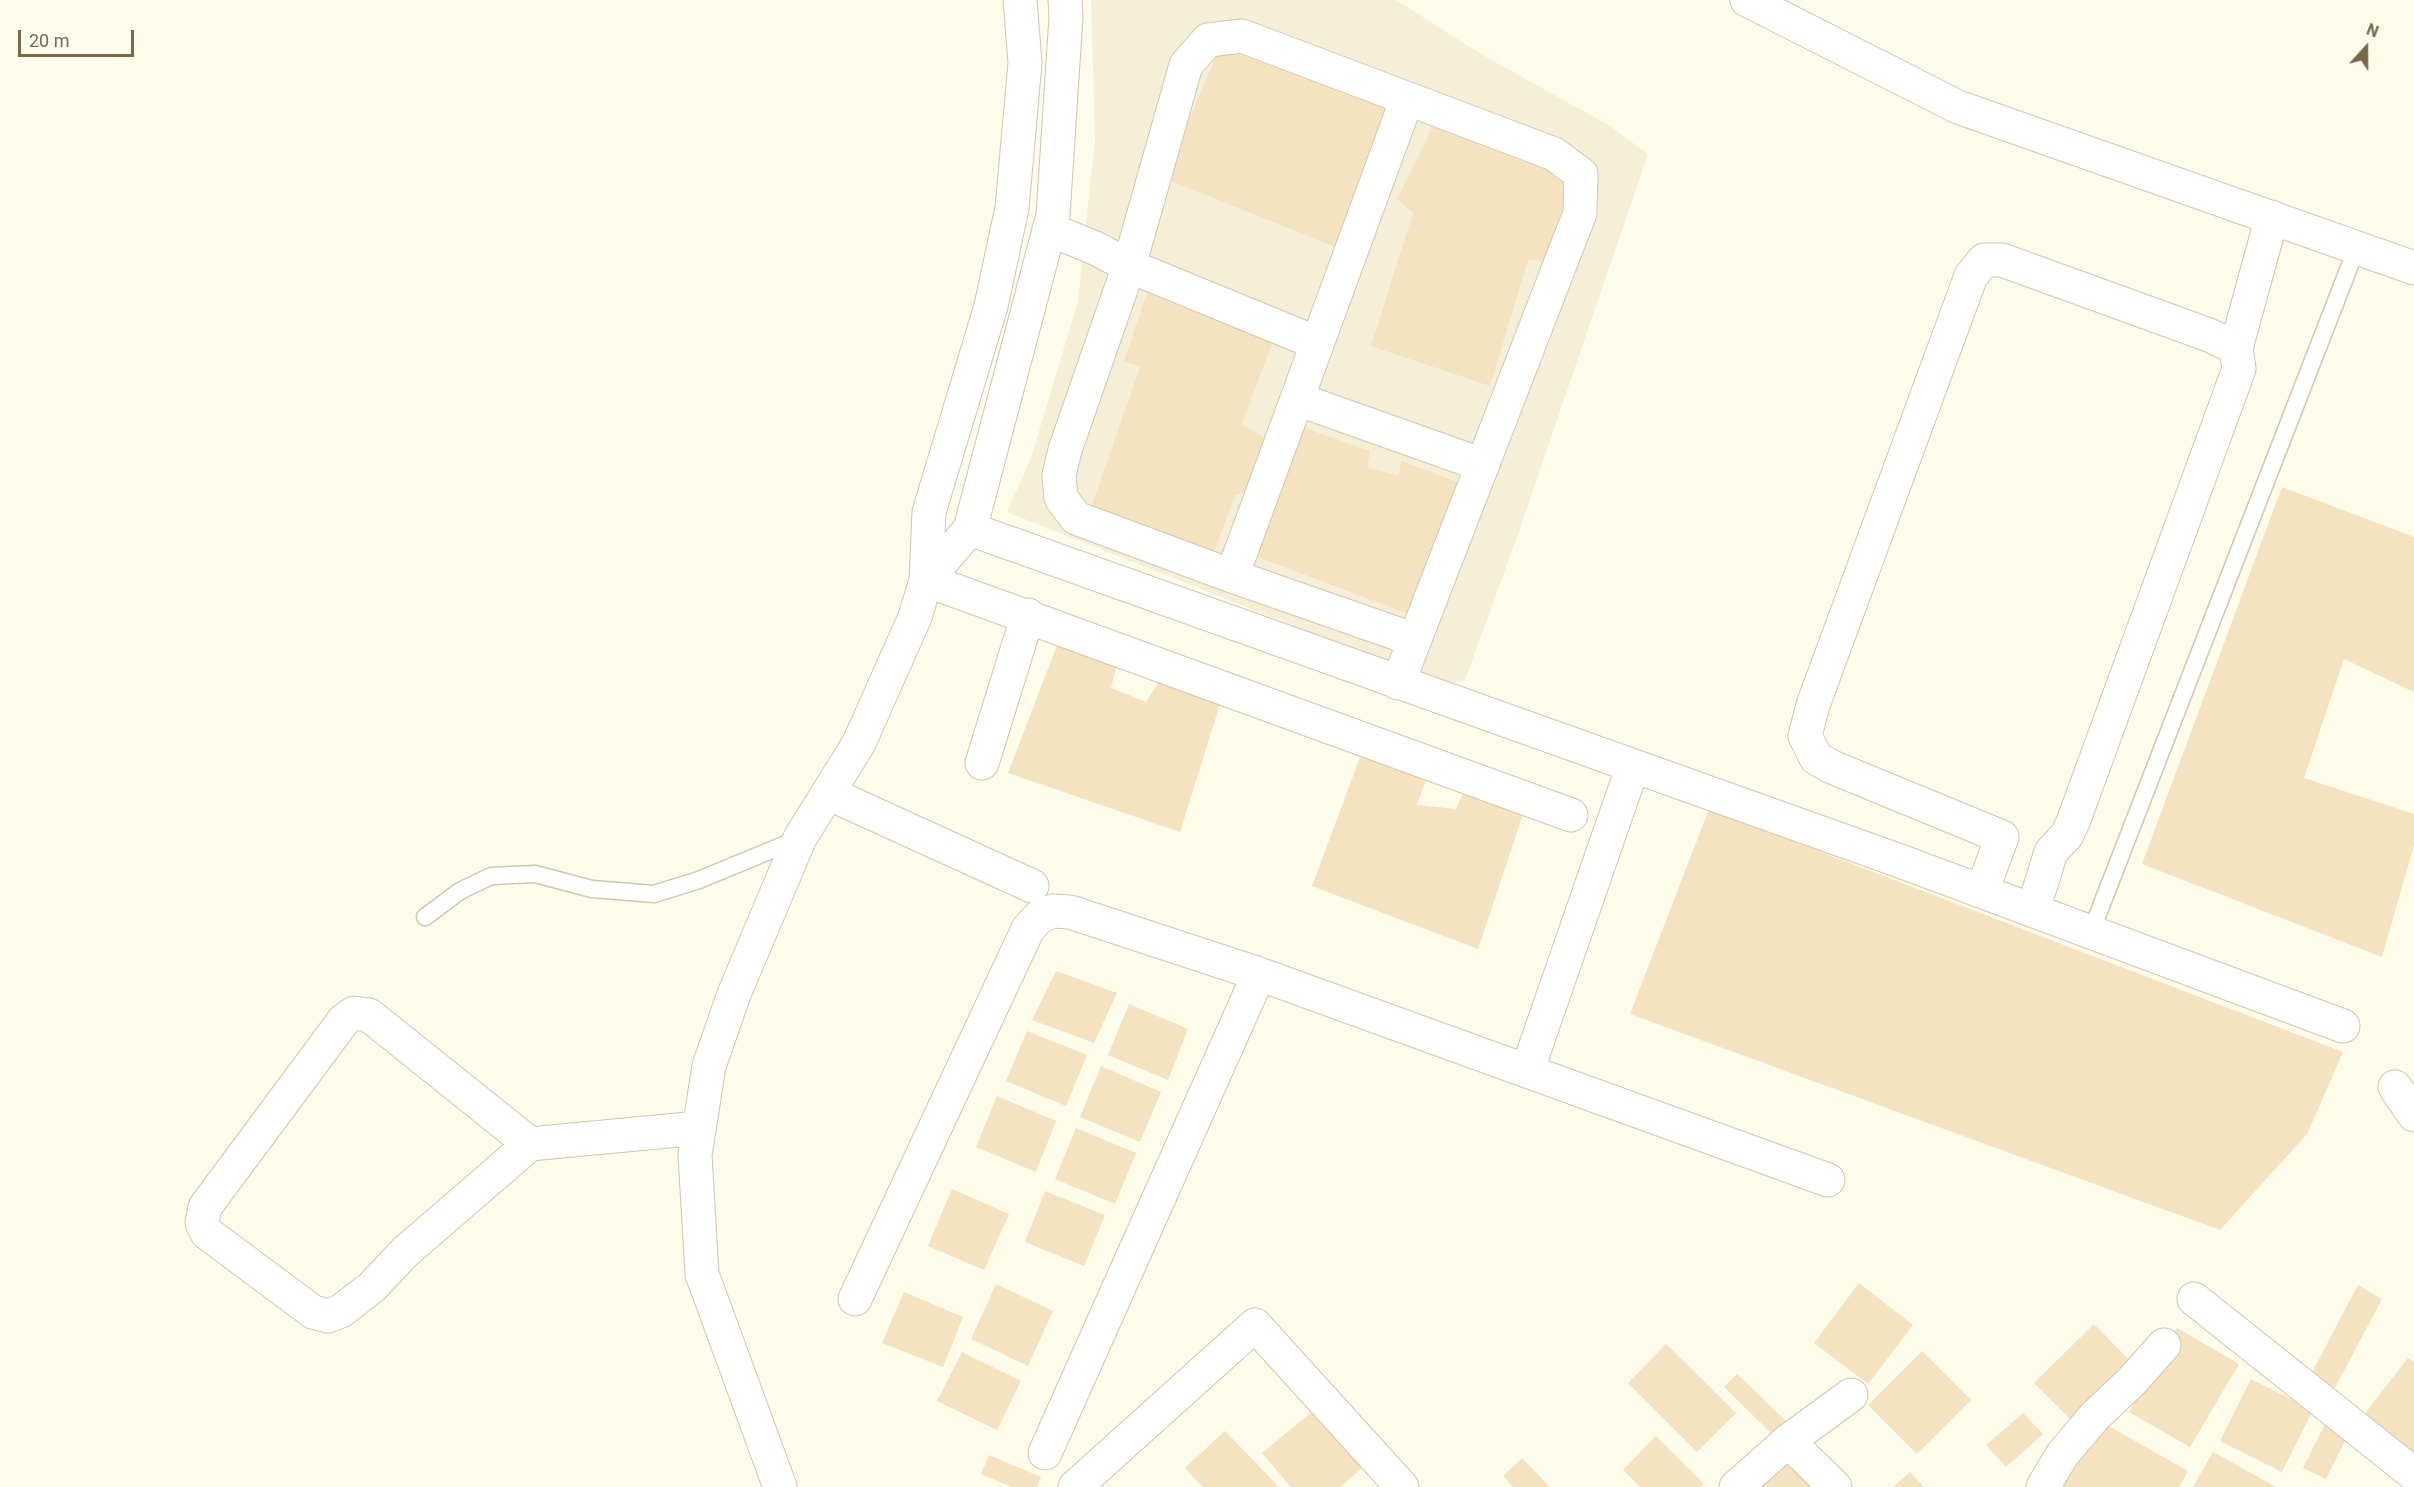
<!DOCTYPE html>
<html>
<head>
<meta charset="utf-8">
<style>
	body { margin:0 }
	#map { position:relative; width:2414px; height:1487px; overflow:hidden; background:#fdfbea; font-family:Roboto,sans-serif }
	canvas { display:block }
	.north { position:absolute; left:2336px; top:18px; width:60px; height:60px; -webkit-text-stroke:4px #fffdf1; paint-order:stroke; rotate:21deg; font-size:16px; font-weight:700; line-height:24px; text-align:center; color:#7a684b }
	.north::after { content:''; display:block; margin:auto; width:21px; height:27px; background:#7a684b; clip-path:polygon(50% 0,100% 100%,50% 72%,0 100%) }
	.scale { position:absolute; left:18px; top:30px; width:116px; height:27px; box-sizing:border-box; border:3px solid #7a684b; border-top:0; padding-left:8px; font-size:18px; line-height:21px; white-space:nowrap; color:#7a684b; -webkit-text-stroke:4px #fffdf1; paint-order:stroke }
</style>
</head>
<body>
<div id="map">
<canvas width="2414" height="1487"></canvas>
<div class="north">N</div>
<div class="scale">20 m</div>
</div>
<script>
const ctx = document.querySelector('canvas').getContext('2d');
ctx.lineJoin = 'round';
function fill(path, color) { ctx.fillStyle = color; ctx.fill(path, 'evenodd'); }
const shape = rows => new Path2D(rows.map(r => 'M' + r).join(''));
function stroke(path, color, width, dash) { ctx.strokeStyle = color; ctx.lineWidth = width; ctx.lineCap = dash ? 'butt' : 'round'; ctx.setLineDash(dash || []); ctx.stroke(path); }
const residential = shape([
	[1091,0,1396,0,1481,54,1610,126,1648,154,1517,537,1465,680,1443,685,1007,512,1031,458,1078,301,1095,140]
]);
const building = shape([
	[1220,47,1385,108,1338,248,1164,178],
	[1434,124,1572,178,1546,261,1528,260,1490,386,1371,346,1413,213,1397,199],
	[1147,293,1272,343,1242,424,1268,440,1254,490,1235,495,1212,557,1088,517,1140,367,1124,362],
	[1304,428,1370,451,1367,468,1398,475,1402,461,1460,483,1416,617,1253,555],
	[2282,487,2414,537,2414,692,2344,659,2304,778,2414,814,2414,845,2382,957,2142,864],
	[1058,643,1117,664,1111,688,1146,702,1160,680,1221,701,1180,832,1008,773],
	[1362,752,1427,777,1417,805,1456,809,1466,787,1523,814,1478,949,1312,886],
	[1709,809,2343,1052,2307,1134,2220,1230,1630,1014],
	[1056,971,1117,993,1094,1043,1032,1020],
	[1129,1004,1188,1029,1168,1080,1108,1055],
	[1027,1031,1087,1055,1066,1106,1006,1081],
	[1101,1066,1161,1092,1140,1142,1080,1117],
	[997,1096,1056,1121,1036,1172,976,1147],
	[1076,1128,1136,1153,1115,1204,1055,1179],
	[952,1189,1009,1214,984,1270,928,1246],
	[1045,1191,1105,1215,1084,1266,1025,1242],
	[1859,1283,1913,1325,1868,1384,1814,1343],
	[996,1284,1053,1311,1028,1366,971,1339],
	[2358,1285,2382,1299,2335,1388,2310,1376],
	[904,1292,963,1317,943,1367,882,1343],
	[2094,1324,2134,1365,2075,1424,2034,1383],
	[2177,1328,2239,1364,2190,1447,2129,1412],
	[1666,1344,1736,1413,1697,1452,1628,1383],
	[1922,1351,1971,1400,1917,1454,1868,1405],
	[962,1352,1021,1381,997,1430,937,1401],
	[2408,1358,2414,1362,2414,1457,2362,1417],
	[1737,1374,1788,1423,1774,1436,1724,1387],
	[2251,1379,2313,1410,2282,1472,2220,1441],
	[1313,1411,1362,1468,1340,1487,1291,1487,1262,1453],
	[2023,1413,2043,1434,2006,1467,1986,1445],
	[2098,1420,2188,1471,2179,1487,2060,1487],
	[2325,1424,2348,1435,2326,1479,2303,1468],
	[1225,1431,1279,1487,1203,1487,1185,1468],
	[1656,1436,1704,1484,1700,1487,1640,1487,1623,1470],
	[2213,1452,2276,1487,2193,1487],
	[1789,1453,1821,1487,1755,1487],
	[989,1455,1041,1477,1037,1487,1012,1487,981,1474],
	[1522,1458,1550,1487,1513,1487,1503,1476],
	[1910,1472,1924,1487,1893,1487]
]);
const service = shape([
	[425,917,460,891,491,876,535,874,592,889,654,894,699,880,798,839],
	[2091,932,2357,247]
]);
const minor = shape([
	[1747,0,1958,107,2414,268],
	[1049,229,1097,249,1129,266,1186,65,1208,40,1242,36,1554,154,1581,174,1580,213,1398,683],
	[1317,343,1129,266,1065,450,1059,475,1061,498,1076,518,1232,576,1407,99],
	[2236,348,2272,217],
	[1297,399,1483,465],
	[970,529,1900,861,2343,1026],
	[1232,576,1415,640],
	[926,580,1571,815],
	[926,580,970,529,1053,215,1066,17,1065,0],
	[982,763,1028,615],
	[828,793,1032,886],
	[1982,891,2002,837,1832,767,1816,758,1805,736,1813,705,1971,276,1984,260,2002,260,2209,335,2236,348,2239,369,2073,822,2067,835,2051,852,2033,910],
	[1527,1071,1633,766],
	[2395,1087,2414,1115],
	[530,1144,369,1015,354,1013,344,1020,205,1207,202,1223,207,1233,313,1312,328,1316,341,1311,372,1287,405,1252,530,1144,699,1128],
	[855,1299,1028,929,1039,917,1053,911,1070,912,1259,974,1828,1180],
	[2194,1299,2414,1474],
	[1788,1441,1835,1487],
	[1045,1453,1259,974],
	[780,1487,702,1274,695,1155,709,1066,734,994,800,838,859,743,915,617,926,580,929,512,991,306,1012,208,1025,63,1020,0],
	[1075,1487,1255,1325,1402,1487],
	[1736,1487,1788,1441,1851,1395],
	[2043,1487,2062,1455,2094,1417,2132,1381,2164,1345]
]);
fill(residential, '#f5efd8');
fill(building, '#f4e2c0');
stroke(service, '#d1c6ae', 19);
stroke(minor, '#d1c6ae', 35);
stroke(service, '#fff', 16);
stroke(minor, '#fff', 33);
</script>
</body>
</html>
